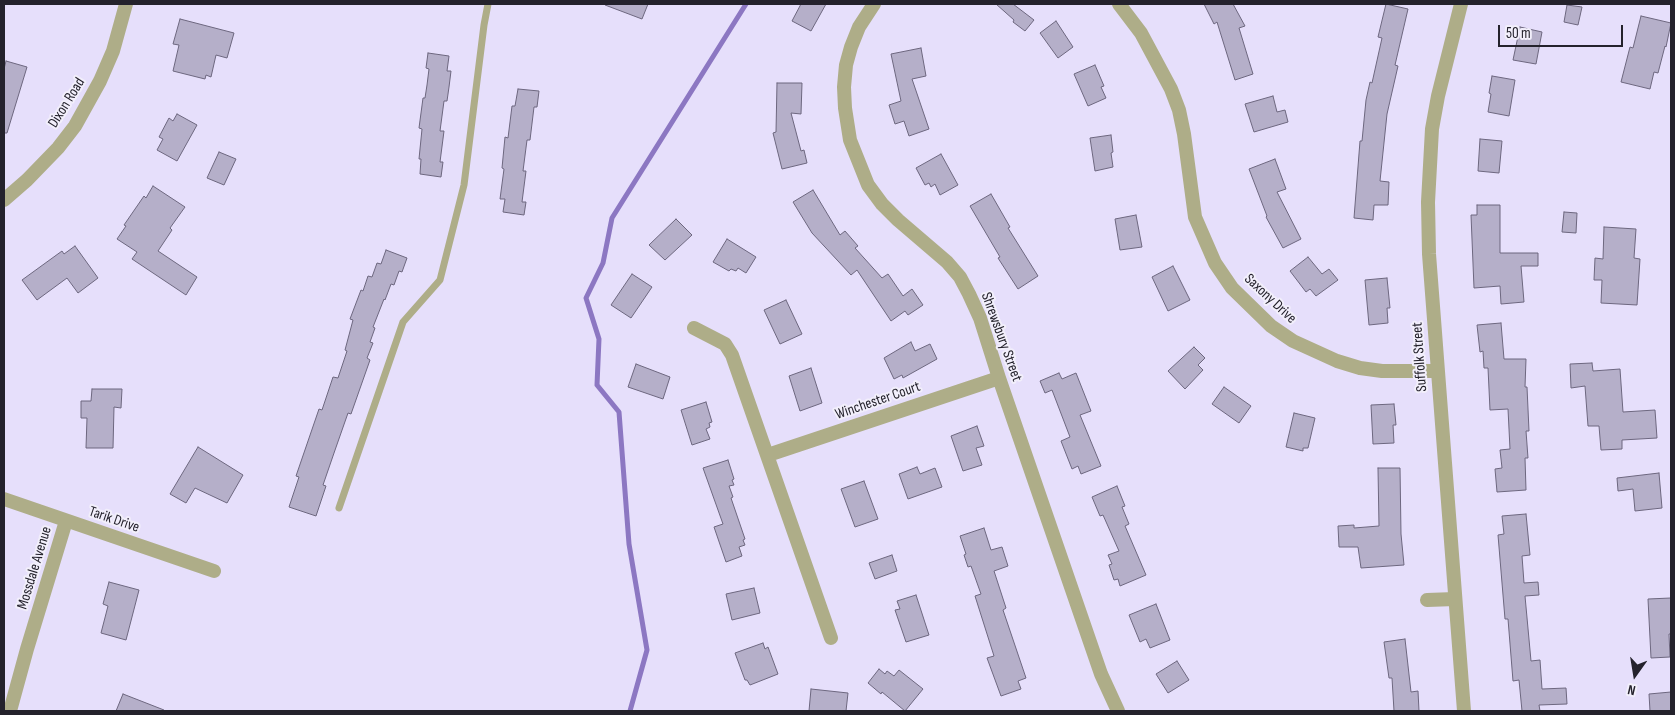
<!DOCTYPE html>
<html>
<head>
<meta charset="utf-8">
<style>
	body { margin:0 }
	#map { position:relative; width:1675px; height:715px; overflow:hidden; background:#e6dffb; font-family:"Sofia Sans Condensed",sans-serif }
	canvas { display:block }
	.frame { position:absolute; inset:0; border:5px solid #24222c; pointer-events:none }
	.north { position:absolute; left:1610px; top:650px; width:50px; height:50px; -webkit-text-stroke:4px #f2effb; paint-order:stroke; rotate:193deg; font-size:14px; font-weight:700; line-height:20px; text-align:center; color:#24222c }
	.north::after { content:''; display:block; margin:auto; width:18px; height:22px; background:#24222c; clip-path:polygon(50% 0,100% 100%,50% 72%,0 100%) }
	.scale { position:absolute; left:1498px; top:25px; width:125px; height:22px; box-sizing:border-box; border:2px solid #24222c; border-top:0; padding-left:6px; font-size:15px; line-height:18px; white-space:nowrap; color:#24222c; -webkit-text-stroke:4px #f2effb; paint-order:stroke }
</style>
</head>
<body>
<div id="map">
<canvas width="1675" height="715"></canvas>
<div class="frame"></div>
<div class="north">N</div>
<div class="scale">50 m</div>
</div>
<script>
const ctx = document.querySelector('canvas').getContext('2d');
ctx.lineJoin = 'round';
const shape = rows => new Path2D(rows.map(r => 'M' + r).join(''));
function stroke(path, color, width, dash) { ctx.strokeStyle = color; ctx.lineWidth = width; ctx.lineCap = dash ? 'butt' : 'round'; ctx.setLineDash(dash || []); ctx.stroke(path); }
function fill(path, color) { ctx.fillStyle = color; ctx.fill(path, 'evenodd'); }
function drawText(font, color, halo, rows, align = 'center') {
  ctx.font = font + ' "Sofia Sans Condensed",sans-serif'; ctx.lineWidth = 4; ctx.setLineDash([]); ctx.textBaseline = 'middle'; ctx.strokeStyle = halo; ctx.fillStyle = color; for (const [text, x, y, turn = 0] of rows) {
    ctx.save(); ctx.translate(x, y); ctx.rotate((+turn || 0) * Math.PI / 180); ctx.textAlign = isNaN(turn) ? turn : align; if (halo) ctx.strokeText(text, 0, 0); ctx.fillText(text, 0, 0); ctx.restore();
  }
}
const stream = shape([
	[630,711,647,650,629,544,619,412,597,385,599,339,586,298,603,263,612,218,746,4]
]);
const building = shape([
	[605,4,648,4,642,19,605,5,605,4],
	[801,4,826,4,811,31,792,21,801,4],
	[996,4,1013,4,1034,20,1025,31,1013,22,1014,20,996,4],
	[1204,4,1233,4,1245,26,1239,28,1253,74,1235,80,1217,22,1214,24,1204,4],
	[1386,4,1408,9,1395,65,1398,66,1387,114,1380,181,1389,182,1388,205,1374,205,1373,220,1354,218,1360,141,1362,141,1366,100,1370,82,1372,83,1382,38,1378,37,1386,4],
	[1567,5,1582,7,1578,25,1564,22,1567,5],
	[1641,16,1671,23,1666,47,1665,46,1658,73,1654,72,1650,89,1621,82,1630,47,1633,48,1641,16],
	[180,19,234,33,227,58,216,55,211,77,206,75,205,79,173,71,179,45,173,44,180,19],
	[1056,21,1073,47,1058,58,1040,33,1056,21],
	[1520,27,1542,32,1536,64,1513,60,1520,27],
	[921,48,926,76,912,79,929,129,909,136,904,121,895,124,889,105,901,101,891,54,921,48],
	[428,53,449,56,447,71,451,71,449,87,447,101,444,101,440,131,444,131,440,162,443,162,441,177,420,174,421,159,419,159,422,129,419,128,423,98,425,98,427,85,429,69,426,68,428,53],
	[6,61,27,67,7,133,4,133,4,69,6,61],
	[1095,65,1104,86,1101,87,1106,98,1088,106,1074,74,1095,65],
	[1492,76,1515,80,1509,116,1488,112,1491,94,1489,93,1492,76],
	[777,83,802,83,801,114,791,113,801,151,804,150,807,163,782,169,773,133,776,132,777,83],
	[518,89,539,91,537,107,534,107,530,140,527,140,523,171,526,171,522,202,526,202,524,215,503,212,505,199,500,199,504,169,502,168,505,137,508,138,512,106,515,106,518,89],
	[1273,96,1277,112,1285,110,1288,122,1254,132,1245,104,1273,96],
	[177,114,197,125,177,161,157,150,163,139,159,137,169,118,173,121,177,114],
	[1111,135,1113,152,1111,153,1113,167,1095,171,1090,138,1111,135],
	[1480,139,1502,141,1499,173,1478,171,1480,139],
	[219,152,236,159,224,185,207,178,219,152],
	[941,154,958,185,940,195,935,184,931,187,929,183,925,185,916,168,941,154],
	[1275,159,1286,189,1277,192,1301,239,1283,248,1266,217,1267,216,1249,169,1275,159],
	[153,186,185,207,170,228,172,230,158,251,197,277,186,295,132,259,137,252,117,239,126,226,124,225,144,196,146,198,153,186],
	[813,190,840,235,845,231,858,246,855,248,882,278,888,274,903,296,912,289,923,305,908,315,905,311,891,321,857,270,851,275,812,233,793,202,813,190],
	[991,194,1010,227,1008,228,1038,276,1018,289,998,258,1000,257,970,206,991,194],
	[1477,205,1500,205,1500,253,1538,253,1538,266,1521,266,1524,302,1501,304,1500,286,1474,288,1471,215,1477,215,1477,205],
	[1564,212,1577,213,1576,233,1562,232,1564,212],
	[1136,215,1142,247,1120,250,1115,219,1136,215],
	[676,219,692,235,665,260,649,245,676,219],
	[1604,227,1636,229,1634,258,1640,259,1637,305,1601,303,1602,280,1594,280,1595,258,1603,259,1604,227],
	[727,239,756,257,746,273,738,268,736,271,731,269,729,271,713,262,727,239],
	[75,246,98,278,78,293,67,278,37,300,22,280,62,251,64,254,75,246],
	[386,250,407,258,402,272,399,271,394,285,391,284,385,300,384,299,373,327,375,328,370,342,373,343,367,358,370,360,351,414,348,413,334,453,323,485,326,486,316,516,289,507,299,477,296,476,319,409,322,410,333,377,338,378,347,351,345,350,353,320,350,319,361,290,363,291,368,276,372,277,377,263,381,264,386,250],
	[1308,257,1322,274,1329,269,1338,280,1316,296,1310,289,1306,292,1290,271,1308,257],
	[1173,266,1190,300,1168,311,1152,277,1173,266],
	[632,274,652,287,631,318,611,305,632,274],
	[1387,278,1390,308,1387,308,1388,323,1369,325,1365,280,1387,278],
	[786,300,802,334,780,344,764,310,786,300],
	[1501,323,1504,359,1526,359,1525,387,1527,387,1529,431,1526,431,1528,458,1525,458,1526,490,1497,492,1495,469,1502,468,1500,450,1510,449,1508,409,1490,410,1488,368,1484,368,1483,351,1480,352,1477,325,1501,323],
	[911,342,915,351,930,344,937,359,903,378,902,375,894,379,884,358,911,342],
	[1194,347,1205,358,1198,365,1203,370,1185,389,1168,371,1194,347],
	[1592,363,1593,371,1620,369,1623,412,1655,410,1657,438,1622,440,1622,449,1601,450,1599,426,1588,426,1585,386,1571,388,1570,364,1592,363],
	[636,364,670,377,663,399,628,387,636,364],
	[811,368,822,403,800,411,789,376,811,368],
	[1059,373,1062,379,1076,373,1091,411,1080,415,1101,466,1081,474,1078,466,1072,469,1061,441,1070,437,1052,390,1045,393,1040,381,1059,373],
	[1224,387,1251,406,1239,423,1212,404,1224,387],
	[92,389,122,389,121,408,114,407,113,448,86,448,87,418,81,418,81,401,91,401,92,389],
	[706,402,712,422,709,423,710,427,706,429,710,439,692,445,681,410,706,402],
	[1394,404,1396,425,1393,425,1394,443,1373,444,1371,405,1394,404],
	[1294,413,1315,418,1308,448,1303,448,1303,451,1286,447,1294,413],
	[977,426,984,446,976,448,982,465,963,471,951,436,977,426],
	[198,447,243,475,227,503,195,488,186,503,170,494,198,447],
	[728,460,734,479,732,480,734,485,729,486,733,497,731,498,745,539,743,540,745,545,739,547,742,556,726,562,714,527,723,524,703,468,728,460],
	[917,467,920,474,935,468,942,487,908,499,899,474,917,467],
	[1378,468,1400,468,1401,534,1404,565,1361,568,1358,547,1339,547,1338,526,1354,525,1354,528,1379,526,1378,468],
	[1659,473,1662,508,1635,511,1633,489,1618,491,1617,478,1659,473],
	[864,481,878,519,855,527,841,489,864,481],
	[1117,486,1125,506,1122,507,1129,524,1125,526,1146,575,1120,586,1118,579,1114,580,1109,565,1112,564,1108,555,1119,551,1103,515,1100,516,1092,497,1117,486],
	[1526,514,1530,555,1522,556,1524,583,1538,582,1539,595,1525,596,1531,661,1540,660,1542,689,1566,688,1567,704,1539,705,1540,711,1522,711,1519,680,1513,681,1508,619,1505,619,1498,535,1504,534,1502,516,1526,514],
	[984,528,991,550,1002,547,1008,566,994,571,1006,608,1003,610,1026,678,1018,681,1021,689,1001,696,987,658,994,656,975,596,981,594,971,566,968,567,964,555,966,554,960,536,984,528],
	[892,555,897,571,875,579,869,563,892,555],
	[109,582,139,590,126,640,101,633,108,606,103,604,109,582],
	[754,588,760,613,732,620,726,594,754,588],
	[916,595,929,635,906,642,895,610,900,609,897,601,916,595],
	[1671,598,1671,634,1669,634,1670,657,1651,658,1648,599,1671,598],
	[1156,604,1170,640,1150,648,1146,639,1140,642,1129,615,1156,604],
	[1405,639,1411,692,1418,691,1419,711,1394,711,1392,678,1389,678,1384,642,1405,639],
	[763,643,765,649,768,647,778,674,750,685,747,680,745,680,735,653,763,643],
	[1177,661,1189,680,1168,693,1156,674,1177,661],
	[879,669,885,674,887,671,894,676,899,670,923,689,905,711,882,692,881,694,868,683,879,669],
	[811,689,848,693,846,711,809,711,811,689],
	[1671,692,1671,711,1650,711,1649,694,1671,692],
	[123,694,164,710,164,711,116,711,123,694]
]);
const lane = shape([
	[339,508,403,322,440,280,464,185,484,25,488,4]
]);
const street = shape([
	[874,4,859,27,851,47,846,65,844,87,845,108,850,140,868,185,882,204,898,220,947,262,960,277,969,294,980,318,999,378,1101,674,1118,711],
	[1119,4,1141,33,1171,89,1179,110,1184,134,1195,217,1215,263,1232,288,1271,326,1293,341,1337,361,1360,368,1382,371,1438,371],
	[1461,4,1438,96,1432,129,1428,202,1429,254,1464,711],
	[4,200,27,180,58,148,75,126,100,81,113,51,126,4],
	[694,328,725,344,732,355,831,638],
	[768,455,999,378],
	[4,499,214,571],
	[1427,600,1455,599],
	[10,711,27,649,66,521]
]);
const streetNames = [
	["Dixon Road",67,103,-58],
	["Saxony Drive",1270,299,43],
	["Shrewsbury Street",1001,337,70],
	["Suffolk Street",1420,357,-94],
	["Winchester Court",878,401,-19],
	["Tarik Drive",114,520,19],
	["Mossdale Avenue",35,568,-73]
];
stroke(stream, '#8c77c2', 5);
fill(building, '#b5afc9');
stroke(building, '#6d677f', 1);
stroke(lane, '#aead88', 7);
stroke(street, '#aead88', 14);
drawText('15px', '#24222c', '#f2effb', streetNames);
</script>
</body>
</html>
